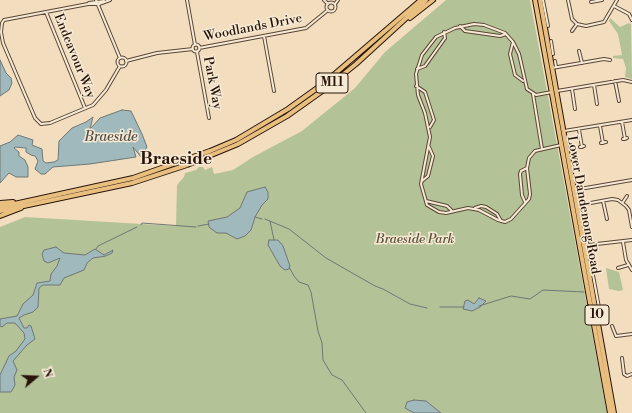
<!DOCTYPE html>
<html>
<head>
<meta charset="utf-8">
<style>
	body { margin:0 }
	#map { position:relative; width:632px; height:413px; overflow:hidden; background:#f2debf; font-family:"Libre Bodoni",serif }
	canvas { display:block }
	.north { position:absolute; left:16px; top:357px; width:40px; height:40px; -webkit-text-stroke:3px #f7ead5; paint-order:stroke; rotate:71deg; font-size:11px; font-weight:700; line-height:16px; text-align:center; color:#281409 }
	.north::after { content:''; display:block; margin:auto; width:14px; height:18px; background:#281409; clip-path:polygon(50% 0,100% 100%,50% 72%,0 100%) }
</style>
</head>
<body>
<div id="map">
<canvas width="632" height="413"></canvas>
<div class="north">N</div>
</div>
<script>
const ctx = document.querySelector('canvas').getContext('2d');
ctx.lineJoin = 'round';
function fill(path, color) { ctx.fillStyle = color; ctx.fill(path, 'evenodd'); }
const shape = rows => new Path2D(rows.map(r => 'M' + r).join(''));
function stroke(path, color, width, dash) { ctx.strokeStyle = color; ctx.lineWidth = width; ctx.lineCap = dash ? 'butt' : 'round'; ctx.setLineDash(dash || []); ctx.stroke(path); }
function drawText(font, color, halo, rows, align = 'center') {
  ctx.font = font + ' "Libre Bodoni",serif'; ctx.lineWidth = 3; ctx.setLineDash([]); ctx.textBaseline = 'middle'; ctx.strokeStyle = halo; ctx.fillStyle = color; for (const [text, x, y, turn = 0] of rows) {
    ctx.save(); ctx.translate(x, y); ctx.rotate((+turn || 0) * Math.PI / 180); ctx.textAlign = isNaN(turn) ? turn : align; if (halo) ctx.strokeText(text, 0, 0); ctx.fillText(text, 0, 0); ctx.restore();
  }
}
const green = shape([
	[446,0,530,0,607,413,0,413,0,227,25,217,176,226,177,185,184,177,185,173,196,170,199,167,203,167,205,170,212,167,214,174,233,170,253,157,302,131,355,88,385,52],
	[610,18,620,27,629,23,631,24,632,79,625,77,626,68,623,59,613,58,613,56,622,55,618,34,609,21],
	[606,268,619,272,623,290,619,291,609,289]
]);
const water = shape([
	[0,60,6,73,11,78,12,83,9,90,0,96,0,60],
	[122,110,131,111,142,134,147,147,141,157,133,147,136,157,90,164,53,167,45,174,41,174,35,169,38,161,35,156,31,155,26,152,26,148,15,147,14,148,19,152,19,156,25,160,28,167,28,177,16,177,9,173,0,183,0,146,10,142,18,135,33,140,32,145,42,149,43,161,46,163,54,162,58,160,59,141,72,128,86,122,93,117,90,129,100,118,122,110],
	[265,187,268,192,268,199,262,205,255,217,251,230,245,236,237,239,226,233,217,233,209,227,208,221,227,217,240,208,247,192,265,187],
	[269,240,278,240,283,246,290,266,289,269,285,270,280,266,268,245,269,240],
	[56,247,64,253,85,255,95,249,104,255,113,250,112,253,106,256,93,258,87,263,84,270,64,278,60,285,43,285,39,288,38,307,33,312,24,315,19,318,24,328,27,328,29,325,31,326,35,339,27,345,13,361,17,370,14,377,15,385,11,392,0,392,0,375,9,356,16,351,25,339,24,333,15,323,7,323,2,327,0,326,0,319,17,316,23,304,33,295,37,283,50,281,51,274,57,266,60,258,48,263,44,261,42,254,44,250,56,247],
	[479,298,486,301,480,307,472,311,463,309,465,301,468,300,474,304,479,298],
	[414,400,426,401,441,413,414,413,405,408,407,402,414,400]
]);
const stream = shape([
	[255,217,262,219],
	[265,219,289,229,326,258,375,286,383,289,410,304,427,308],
	[270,221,274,240],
	[141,225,142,223,196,227],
	[198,226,209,224],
	[96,249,98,246,137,227],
	[289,267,294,276,299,282,308,285,311,292,318,331,322,343,323,360,332,375,342,380,366,413],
	[479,306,511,296,530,299,543,290,584,292],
	[440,307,464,307]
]);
const minor = shape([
	[96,0,120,58],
	[110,0,99,4,88,4,4,20,2,23,1,32,3,43,35,118,41,124,50,123,93,105,106,90,120,66],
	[187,0,195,45],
	[324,0,328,4],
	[543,0,548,26],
	[568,0,572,19,577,24,586,26,604,22,617,0],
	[591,2,602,0],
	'326.5 7a4.5 4.5 0 1 1 9 0a4.5 4.5 0 1 1-9 0Z',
	[89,3,104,1],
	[335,4,338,0],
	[614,6,629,14,632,20],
	[46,12,85,108],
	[460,26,465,31,500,36,506,34],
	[572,31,577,24],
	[264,36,274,91],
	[551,41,553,54],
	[513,42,510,54,515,75,523,81],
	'192.5 48a3.5 3.5 0 1 1 7 0a3.5 3.5 0 1 1-7 0Z',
	[199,48,306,28,328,10],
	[579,51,582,63],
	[197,52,209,118],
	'117.5 62a4.5 4.5 0 1 1 9 0a4.5 4.5 0 1 1-9 0Z',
	[126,61,157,53,193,49],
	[555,61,556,67],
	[552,68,604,59,610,60],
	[417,69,425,66,445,38,444,32],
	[615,81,619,101],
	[594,85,597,104],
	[416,86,425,92,434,120,430,127],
	[572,89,575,109],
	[557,91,623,80,632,82],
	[552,92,536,95,527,89,519,54,513,42,505,33,484,25,474,24,455,28,436,37,422,55,416,74,418,95,425,113,430,137,421,184,427,205,439,212,446,213,468,208,479,210,498,220,505,222,511,219,529,199,530,194,527,168,529,158,535,151,561,145],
	[533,94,542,149],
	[622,122,625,139],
	[600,126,603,143],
	[579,130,582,147],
	[564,131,632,120],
	[623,139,627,138],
	[601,143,606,142],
	[580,147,584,146],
	[422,181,428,176,433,156,429,147],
	[574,190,632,180],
	[426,201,447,206,452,211],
	[603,201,607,219],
	[525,202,522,195,520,174,521,171,527,168],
	[623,202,627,196],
	[580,205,600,313,597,317],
	[580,205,612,199,618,200,626,206,629,210,632,227],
	[475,208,481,206,486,207,497,214,501,221],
	[623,242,626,260,632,270],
	[588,245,632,240],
	[618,268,628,265],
	[612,326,616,336,632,334],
	[622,358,624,374,627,376,632,374]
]);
const highway = shape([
	[535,0,610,413],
	[540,0,614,413],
	[410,18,433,0],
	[0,203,13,202],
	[0,207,133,178,210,151,236,140,288,109,323,84,421,0],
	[0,211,132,183,187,165,238,144,287,116,325,89,356,64,426,0],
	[0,216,21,208]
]);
const shields = [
	[332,83,32],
	[597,315,24]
];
const shieldNames = [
	["M11",332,83],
	["10",597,315]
];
const streetNames = [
	["Woodlands Drive",253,28,-11],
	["Endeavour Way",74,56,68],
	["Park Way",212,83,79],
	["Lower Dandenong Road",583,205,80]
];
const parkNames = [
	["Braeside Park",415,240]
];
const waterNames = [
	["Braeside",111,138]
];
const districtNames = [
	["Braeside",176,160]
];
fill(green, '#b4c297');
fill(water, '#a0b9bd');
stroke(water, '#707775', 1);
stroke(stream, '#707775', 1);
stroke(minor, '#5a4636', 4);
stroke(highway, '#281409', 6);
stroke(minor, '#f7ead5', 2);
stroke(highway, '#e9bf80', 4);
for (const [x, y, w] of shields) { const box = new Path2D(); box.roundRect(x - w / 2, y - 10, w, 20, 3); ctx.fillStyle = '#f7ead5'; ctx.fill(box); stroke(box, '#281409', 1); }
drawText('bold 12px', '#281409', null, shieldNames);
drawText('13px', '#281409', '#f7ead5', streetNames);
drawText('italic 13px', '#59513b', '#f7ead5', parkNames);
drawText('italic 14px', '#524e48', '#f7ead5', waterNames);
drawText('bold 17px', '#281409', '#f7ead5', districtNames);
</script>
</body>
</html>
